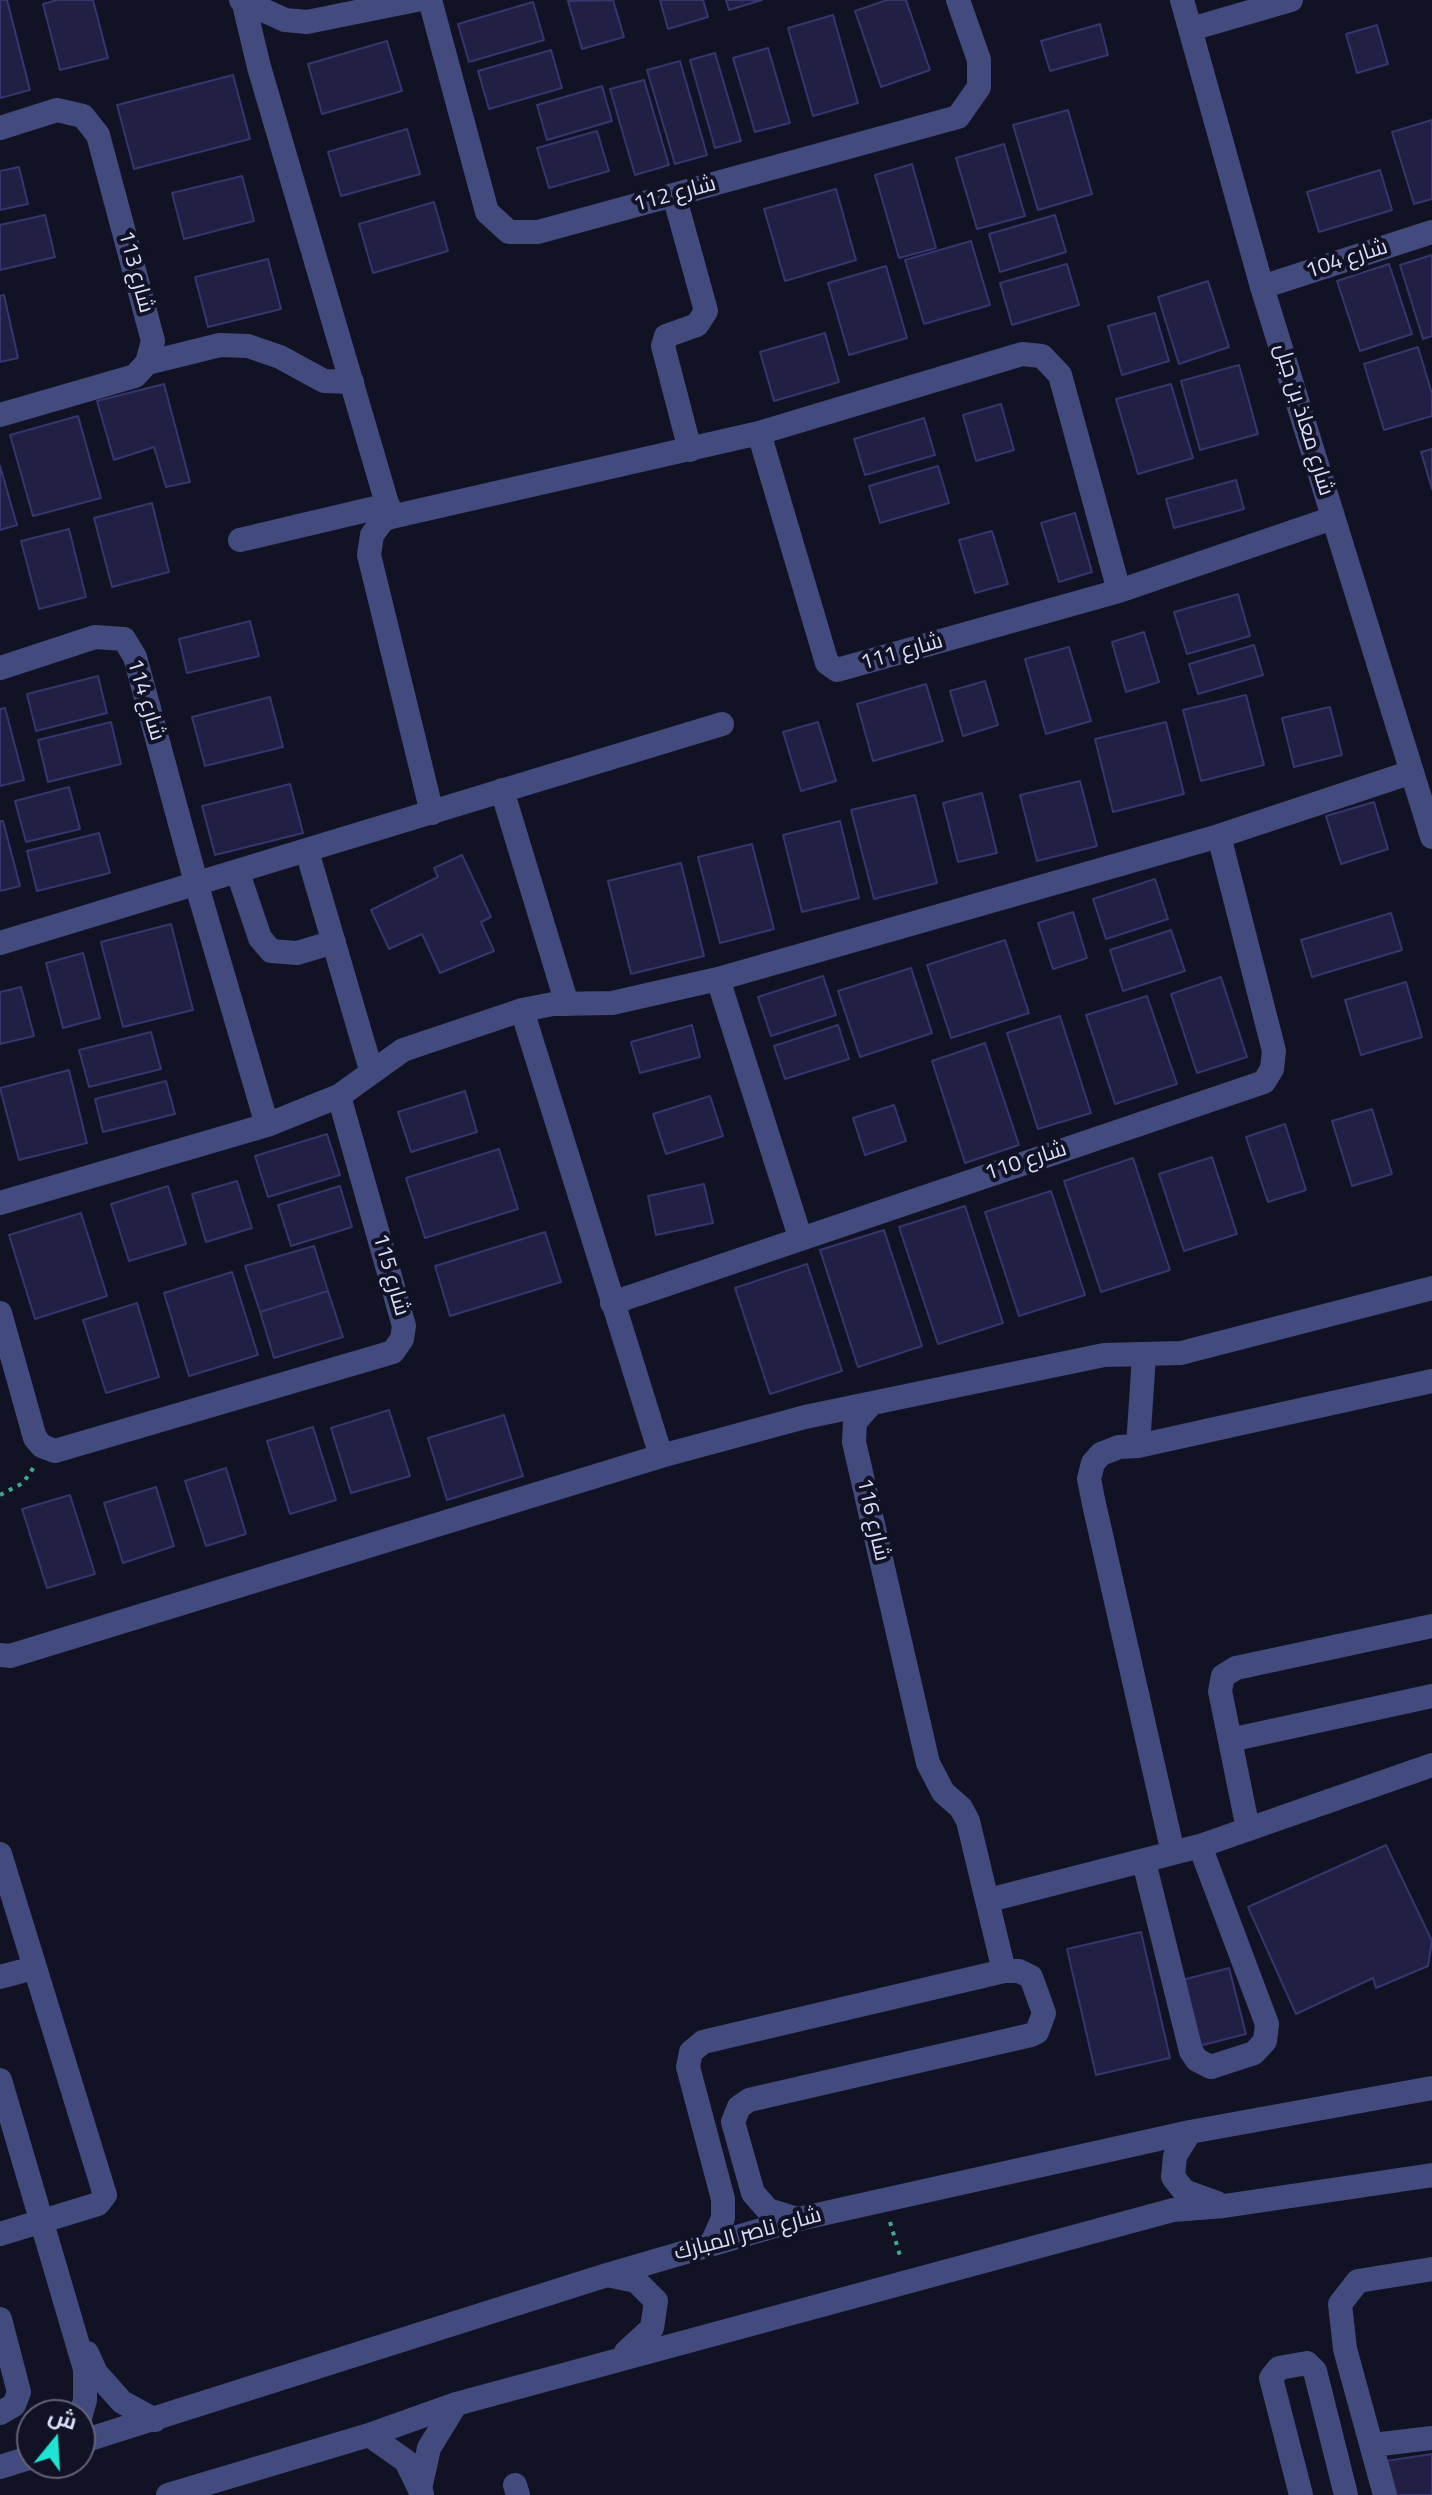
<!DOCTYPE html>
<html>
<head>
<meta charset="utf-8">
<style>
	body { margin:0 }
	#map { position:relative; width:1432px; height:2495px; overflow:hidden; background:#121225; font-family:"Titillium Web",Cairo,sans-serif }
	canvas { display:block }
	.north { position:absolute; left:16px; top:2399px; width:80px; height:80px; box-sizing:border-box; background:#121225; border:2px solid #62637b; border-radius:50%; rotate:18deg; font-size:22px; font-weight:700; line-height:32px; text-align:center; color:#daddfb }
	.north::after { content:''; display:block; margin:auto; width:28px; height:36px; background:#1de4d3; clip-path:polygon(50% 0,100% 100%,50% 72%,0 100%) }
</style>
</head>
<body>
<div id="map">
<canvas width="1432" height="2495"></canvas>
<div class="north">ش</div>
</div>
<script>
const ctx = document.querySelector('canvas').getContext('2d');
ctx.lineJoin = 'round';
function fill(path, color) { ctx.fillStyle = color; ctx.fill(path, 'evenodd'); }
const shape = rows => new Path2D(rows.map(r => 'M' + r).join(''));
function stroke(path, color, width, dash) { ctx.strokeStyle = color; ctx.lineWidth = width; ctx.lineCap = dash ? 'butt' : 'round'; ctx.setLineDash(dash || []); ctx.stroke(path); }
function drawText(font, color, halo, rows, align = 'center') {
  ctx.font = font + ' "Titillium Web",Cairo,sans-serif'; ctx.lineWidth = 8; ctx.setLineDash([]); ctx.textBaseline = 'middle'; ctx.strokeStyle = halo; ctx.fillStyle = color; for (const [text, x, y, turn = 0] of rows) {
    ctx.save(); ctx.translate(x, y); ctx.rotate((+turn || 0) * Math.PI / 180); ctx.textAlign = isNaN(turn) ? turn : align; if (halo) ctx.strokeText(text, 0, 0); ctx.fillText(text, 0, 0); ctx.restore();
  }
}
const building = shape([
	[0,0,7,0,30,90,0,98,0,0],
	[57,0,93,0,108,58,60,70,43,4,57,0],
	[613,0,624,37,582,49,568,1,613,0],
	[660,0,703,0,708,17,668,29,660,0],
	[726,0,762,0,729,10,726,0],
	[887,0,906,0,930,70,881,87,855,11,887,0],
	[533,2,544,40,469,62,458,24,533,2],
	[833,15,858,103,813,116,788,28,833,15],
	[1100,24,1108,55,1050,71,1041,41,1100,24],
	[1377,25,1388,64,1357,73,1346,34,1377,25],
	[387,41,402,91,322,114,308,64,387,41],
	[768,48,790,123,755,132,733,58,768,48],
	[551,50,562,88,489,109,478,71,551,50],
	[715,53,741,141,715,148,690,60,715,53],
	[680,61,707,155,675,164,647,70,680,61],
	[233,75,250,139,134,169,117,105,233,75],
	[644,80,669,165,635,175,610,89,644,80],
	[602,86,612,121,547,140,537,105,602,86],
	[1068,110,1092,194,1038,210,1013,125,1068,110],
	[1432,120,1432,199,1414,204,1392,132,1432,120],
	[407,129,420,174,341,196,328,152,407,129],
	[597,131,609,171,549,188,537,148,597,131],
	[1004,144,1025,216,977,229,956,158,1004,144],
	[912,164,936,248,899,258,875,175,912,164],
	[19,167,28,204,0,210,0,171,19,167],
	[1380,170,1392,210,1319,232,1307,192,1380,170],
	[242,176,254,221,184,239,172,193,242,176],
	[836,189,856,260,785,281,764,209,836,189],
	[434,202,448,251,373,273,359,224,434,202],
	[45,215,55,257,0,270,0,225,45,215],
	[1055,215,1066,252,1000,272,989,234,1055,215],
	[971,241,990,305,924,324,905,260,971,241],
	[1432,255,1432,336,1423,339,1400,265,1432,255],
	[268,259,281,309,208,327,195,277,268,259],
	[1067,264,1079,305,1012,325,1000,283,1067,264],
	[1389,264,1412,334,1360,351,1337,281,1389,264],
	[886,266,907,338,849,355,828,283,886,266],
	[1208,281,1229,347,1179,364,1158,297,1208,281],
	[4,295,18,358,0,362,0,296,4,295],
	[1155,313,1169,361,1122,375,1108,326,1155,313],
	[825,333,839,382,774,401,760,352,825,333],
	[1418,347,1432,394,1432,416,1384,430,1364,364,1418,347],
	[1239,365,1258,434,1200,450,1181,381,1239,365],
	[164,384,190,482,166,487,154,447,114,460,97,401,164,384],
	[1171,384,1193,458,1138,474,1116,399,1171,384],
	[1001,404,1014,450,976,461,963,415,1001,404],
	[78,416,101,498,33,516,10,435,78,416],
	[924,418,935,455,865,475,854,439,924,418],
	[1432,449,1432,489,1421,452,1432,449],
	[0,466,17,525,0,530,0,466],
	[938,466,949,503,880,523,869,486,938,466],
	[1236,480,1244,509,1174,528,1166,499,1236,480],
	[152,503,169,572,112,587,94,518,152,503],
	[1075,513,1092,572,1059,582,1041,523,1075,513],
	[69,529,86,597,39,609,21,541,69,529],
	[992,531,1008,584,975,593,959,540,992,531],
	[1238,594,1250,636,1187,654,1174,612,1238,594],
	[250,621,259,656,187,673,179,639,250,621],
	[1144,632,1159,682,1126,692,1112,642,1144,632],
	[1254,645,1263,675,1198,694,1189,664,1254,645],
	[1069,647,1091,721,1046,734,1025,659,1069,647],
	[98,676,107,713,36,731,27,694,98,676],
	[985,681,998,725,963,736,950,691,985,681],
	[926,684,943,741,873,761,857,704,926,684],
	[1246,695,1264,765,1201,781,1183,710,1246,695],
	[270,697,283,747,205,766,192,717,270,697],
	[1330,707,1342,755,1294,767,1282,718,1330,707],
	[5,708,24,780,0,786,0,709,5,708],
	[111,722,121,764,48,782,38,740,111,722],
	[818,722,836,781,801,791,783,732,818,722],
	[1166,722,1184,794,1113,812,1095,739,1166,722],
	[1080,781,1097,846,1037,861,1020,795,1080,781],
	[290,784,303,833,215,855,202,806,290,784],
	[69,787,80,829,26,842,15,801,69,787],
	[982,793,997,853,958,862,943,803,982,793],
	[915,795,937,883,874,899,851,810,915,795],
	[1374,802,1388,849,1341,864,1326,816,1374,802],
	[0,821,3,821,20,886,0,891,0,821],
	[840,821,859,898,802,912,783,835,840,821],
	[99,833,110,873,37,891,27,851,99,833],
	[752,844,774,929,720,943,698,857,752,844],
	[462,855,491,917,481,922,494,951,440,973,422,934,389,949,371,910,438,877,434,868,462,855],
	[681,863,704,956,631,974,608,881,681,863],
	[1155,879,1168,919,1106,939,1093,899,1155,879],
	[1073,912,1087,958,1053,969,1038,923,1073,912],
	[1391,913,1402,950,1312,977,1301,940,1391,913],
	[171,924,193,1010,123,1027,101,942,171,924],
	[1171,930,1185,971,1123,991,1110,950,1171,930],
	[1005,940,1029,1013,951,1038,927,965,1005,940],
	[83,953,100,1018,63,1028,46,963,83,953],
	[911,968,932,1033,860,1057,838,991,911,968],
	[823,976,836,1015,771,1036,758,997,823,976],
	[1221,977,1247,1057,1197,1073,1171,994,1221,977],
	[1406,982,1422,1037,1361,1055,1345,1000,1406,982],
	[21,987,34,1036,0,1044,0,992,21,987],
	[1147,996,1177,1084,1115,1104,1086,1015,1147,996],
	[1060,1016,1091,1113,1038,1129,1007,1033,1060,1016],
	[692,1025,700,1057,640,1073,631,1042,692,1025],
	[838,1025,849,1059,785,1079,774,1046,838,1025],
	[151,1032,161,1069,89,1087,79,1050,151,1032],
	[985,1043,1019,1145,965,1163,932,1061,985,1043],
	[69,1070,87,1143,19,1160,0,1088,69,1070],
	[166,1081,175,1114,103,1132,95,1099,166,1081],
	[465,1091,477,1132,411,1152,398,1112,465,1091],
	[710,1096,723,1136,666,1154,653,1114,710,1096],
	[894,1105,906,1141,865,1155,853,1118,894,1105],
	[1372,1109,1392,1174,1352,1186,1332,1121,1372,1109],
	[1285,1124,1306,1190,1268,1202,1246,1137,1285,1124],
	[327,1134,340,1175,268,1197,255,1156,327,1134],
	[499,1149,518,1209,425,1238,406,1178,499,1149],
	[1212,1157,1237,1234,1184,1251,1159,1174,1212,1157],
	[1133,1158,1170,1270,1101,1292,1064,1181,1133,1158],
	[237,1181,252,1228,206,1242,192,1194,237,1181],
	[704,1184,713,1223,656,1235,648,1196,704,1184],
	[168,1186,186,1244,129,1261,111,1204,168,1186],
	[340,1186,352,1227,291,1246,278,1205,340,1186],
	[1051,1191,1085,1295,1019,1316,985,1212,1051,1191],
	[965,1206,1003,1323,938,1344,899,1227,965,1206],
	[81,1213,107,1296,35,1319,9,1235,81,1213],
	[884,1230,922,1346,858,1367,820,1250,884,1230],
	[545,1232,561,1282,450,1316,435,1266,545,1232],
	[314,1246,328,1291,260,1312,245,1266,314,1246],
	[807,1264,842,1371,770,1394,735,1288,807,1264],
	[232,1272,258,1355,189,1376,164,1293,232,1272],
	[328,1291,343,1337,274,1358,260,1312,328,1291],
	[137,1303,159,1377,106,1393,83,1320,137,1303],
	[389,1410,410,1476,351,1493,331,1428,389,1410],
	[504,1415,523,1476,447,1500,428,1438,504,1415],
	[313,1427,336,1500,290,1514,267,1441,313,1427],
	[226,1468,246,1534,206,1546,185,1481,226,1468],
	[156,1487,174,1546,123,1563,104,1503,156,1487],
	[70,1495,95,1574,47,1588,22,1509,70,1495],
	[1386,1845,1432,1941,1428,1966,1376,1988,1373,1978,1296,2014,1248,1907,1386,1845],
	[1141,1932,1170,2058,1096,2075,1067,1949,1141,1932],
	[1229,1968,1246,2034,1199,2046,1182,1980,1229,1968],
	[1432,2454,1432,2495,1395,2495,1386,2461,1432,2454]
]);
const path = shape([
	[0,1495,23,1483,34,1467],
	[890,2222,901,2259]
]);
const minor = shape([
	[241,0,285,20,307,22,416,0],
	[243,0,259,67,391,517],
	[430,0,487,212,509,232,538,232,958,117,979,87,979,60,958,0],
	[1182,0,1262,287,1432,837],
	[1191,29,1291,0],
	[0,128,57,110,83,116,98,135,153,341,147,363,135,376,0,415],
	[674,195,706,311,697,325,666,336,663,346,690,450],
	[1262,287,1432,232],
	[147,363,220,345,248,346,280,357,324,381,352,382],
	[759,433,827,663,837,670,1119,591,1333,518],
	[240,540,388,505],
	[0,668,95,637,124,639,135,657,197,886,267,1125],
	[502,790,567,1004],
	[432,813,369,555,372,535,383,520,391,517,759,433,1022,354,1042,356,1060,375,1119,591],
	[307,851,371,1070],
	[238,873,260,938,271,951,297,953,334,942],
	[0,943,722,724],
	[718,979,800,1237],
	[522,1010,661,1456],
	[0,1203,267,1125,339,1096,403,1050,522,1010,553,1004,612,1003,718,979,1219,836,1412,772],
	[612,1303,1264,1082,1272,1069,1274,1051,1219,836],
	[0,1313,35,1438,42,1446,55,1451,393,1352,402,1339,404,1326,339,1096],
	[870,1405,855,1422,854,1442,928,1763,943,1792,961,1808,968,1821,1004,1971],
	[1138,1446,1144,1356],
	[0,1655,10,1656,661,1456,805,1417,1104,1355,1181,1353,1432,1288],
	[1230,1740,1432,1696],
	[1248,1829,1220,1691,1223,1676,1236,1668,1432,1626],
	[1173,1853,1094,1504,1089,1479,1093,1463,1101,1454,1119,1447,1138,1446,1432,1381],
	[0,1854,105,2195,98,2204,0,2234],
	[1144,1862,1191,2051,1197,2060,1211,2067,1254,2053,1265,2041,1267,2024,1200,1846],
	[989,1900,1200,1846,1432,1765],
	[0,1977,34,1968],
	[0,2080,85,2369,85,2400,80,2418],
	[1190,2132,1175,2156,1173,2177,1184,2191,1217,2203],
	[712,2243,723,2218,723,2199,688,2067,691,2052,703,2042,1004,1971,1019,1971,1031,1977,1044,2013,1037,2032,1031,2035,749,2100,739,2107,733,2122,753,2193,768,2210,797,2219],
	[607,2275,636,2281,656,2301,652,2328,626,2352],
	[0,2319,19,2392,14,2405,0,2413],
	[87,2353,96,2373,122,2402,155,2420],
	[369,2435,406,2461,422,2494],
	[80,2442,607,2275,799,2219,1190,2132,1432,2088],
	[1373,2445,1432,2438],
	[0,2467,32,2457],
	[515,2485,518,2495],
	[420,2489,429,2448,456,2404],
	[168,2495,369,2435,456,2404,1173,2210,1224,2206,1432,2175],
	[1301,2495,1271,2378,1279,2368,1307,2363,1315,2371,1346,2495],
	[1385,2495,1345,2349,1340,2304,1358,2281,1432,2269]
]);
const streetNames = [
	["شارع 112",675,195,-15],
	["شارع 104",1347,260,-18],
	["شارع 113",135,272,75],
	["شارع معاذ بن جبل",1303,420,73],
	["شارع 111",902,653,-16],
	["شارع 114",145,700,73],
	["شارع 110",1026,1162,-18],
	["شارع 115",390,1275,74],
	["شارع 116",872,1520,77],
	["شارع ناصر المبارك",748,2235,-15]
];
fill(building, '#212044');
stroke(building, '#36356d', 2);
stroke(path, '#3eab90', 4, [4, 6]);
stroke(minor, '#434b7e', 24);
drawText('22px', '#daddfb', '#121225', streetNames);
</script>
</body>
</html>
